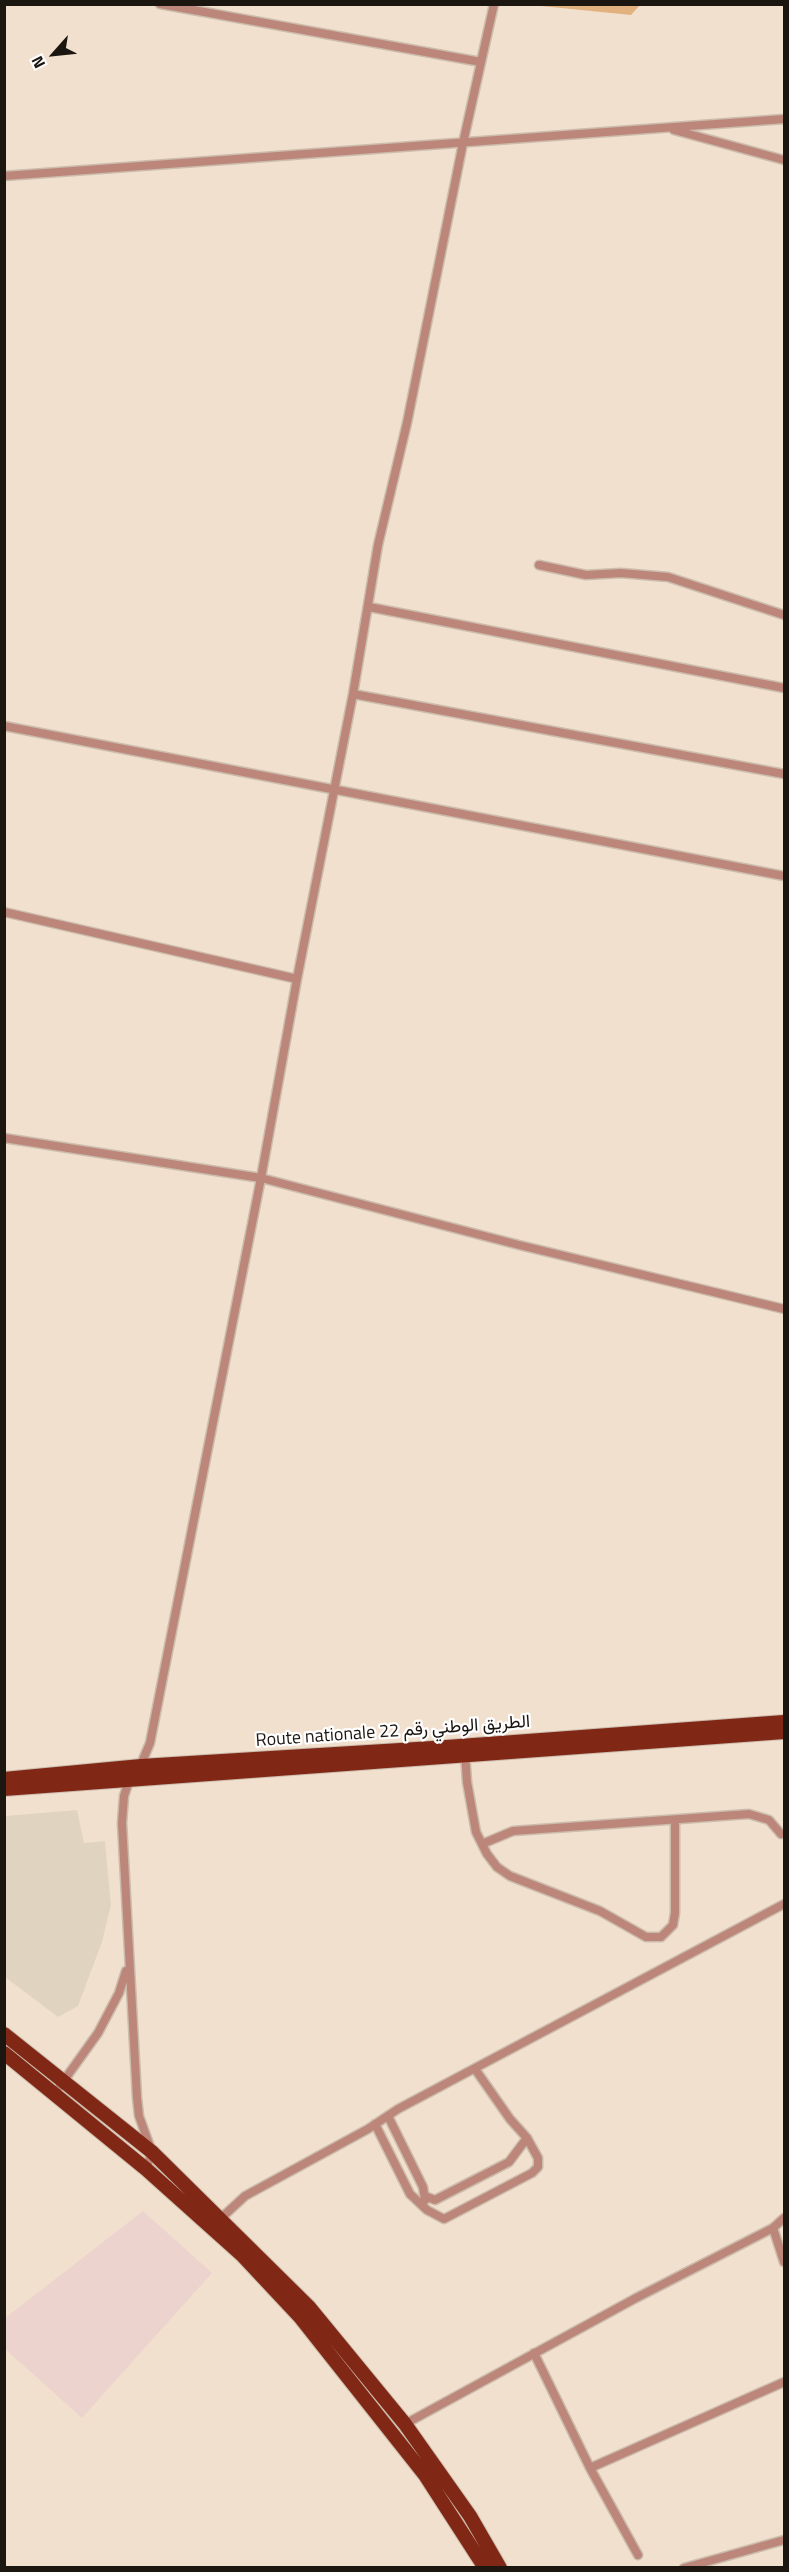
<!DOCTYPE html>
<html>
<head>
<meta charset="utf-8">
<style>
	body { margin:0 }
	#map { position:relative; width:789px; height:2572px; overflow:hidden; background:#f2e0ce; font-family:"Titillium Web",sans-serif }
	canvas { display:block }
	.frame { position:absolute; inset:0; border:6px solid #1c1610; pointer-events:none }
	.north { position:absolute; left:24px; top:24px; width:60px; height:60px; -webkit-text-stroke:4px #fff; paint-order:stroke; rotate:243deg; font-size:16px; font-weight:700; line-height:24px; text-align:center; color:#1c1610 }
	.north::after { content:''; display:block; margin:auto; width:21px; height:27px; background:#1c1610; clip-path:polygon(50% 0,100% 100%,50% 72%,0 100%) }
</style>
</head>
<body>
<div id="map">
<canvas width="789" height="2572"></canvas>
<div class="frame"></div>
<div class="north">N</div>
</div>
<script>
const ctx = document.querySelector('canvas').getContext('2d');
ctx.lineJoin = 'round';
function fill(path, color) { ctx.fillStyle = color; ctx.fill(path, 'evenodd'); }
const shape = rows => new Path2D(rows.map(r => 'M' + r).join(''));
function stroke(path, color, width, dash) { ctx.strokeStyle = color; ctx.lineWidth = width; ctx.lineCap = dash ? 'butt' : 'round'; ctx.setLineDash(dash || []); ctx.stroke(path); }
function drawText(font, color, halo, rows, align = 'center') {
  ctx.font = font + ' "Titillium Web",Vazirmatn,sans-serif'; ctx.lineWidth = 4.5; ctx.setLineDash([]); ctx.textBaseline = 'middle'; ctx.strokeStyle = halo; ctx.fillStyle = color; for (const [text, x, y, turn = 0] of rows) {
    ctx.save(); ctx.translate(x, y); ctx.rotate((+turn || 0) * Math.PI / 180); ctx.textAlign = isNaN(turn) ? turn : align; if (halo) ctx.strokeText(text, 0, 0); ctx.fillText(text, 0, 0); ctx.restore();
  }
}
const industrial = shape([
	[77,1810,84,1843,105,1841,111,1905,102,1942,78,2006,58,2017,5,1977,5,1816]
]);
const education = shape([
	[143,2211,212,2273,82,2418,5,2349,5,2318]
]);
const green = shape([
	[531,5,640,5,631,15]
]);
const minor = shape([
	[160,4,481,62],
	[674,130,784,160],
	[4,176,784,119],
	[539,565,586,575,621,573,668,577,784,615],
	[369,607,784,688],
	[353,694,784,774],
	[4,726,784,876],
	[4,912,297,979],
	[4,1138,261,1178,519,1245,784,1309],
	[465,1753,467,1782,476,1832,487,1854,497,1867,510,1876,600,1911,646,1937,661,1937,673,1925,675,1913,675,1821],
	[139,1769,150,1743,261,1178,297,979,353,694,378,545,407,423,463,143,494,4],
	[130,1778,124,1796,122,1823,137,2098,139,2116,152,2152,146,2169],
	[482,1844,513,1831,749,1814,769,1820,781,1834],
	[55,2093,98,2033,119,1993,126,1971],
	[388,2116,423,2187,425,2200],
	[375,2124,410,2194,427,2210,444,2219,532,2173,538,2167,538,2158,527,2138,510,2119,475,2069],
	[425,2196,435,2200,509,2162,527,2138],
	[218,2221,245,2196,368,2129,398,2109,784,1904],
	[773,2228,784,2262],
	[534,2353,590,2468,638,2555],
	[405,2424,636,2298,773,2228,784,2218],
	[590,2468,784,2382],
	[684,2568,784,2540]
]);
const trunk = shape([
	[4,1779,141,1766,433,1748,784,1722],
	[4,1789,784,1732],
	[4,2034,152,2152,309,2307,405,2424,470,2516,500,2568],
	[4,2053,146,2169,242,2255,300,2317,425,2475,485,2568]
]);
const streetNames = [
	["Route nationale 22 الطريق الوطني رقم",393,1732,-4]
];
fill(industrial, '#e0d4c0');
fill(education, '#edd3cd');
fill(green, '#e1b27f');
stroke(minor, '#cbbcac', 11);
stroke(trunk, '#cbbcac', 16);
stroke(minor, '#bc867a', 8);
stroke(trunk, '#802716', 14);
drawText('18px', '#1c1610', '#fff', streetNames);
</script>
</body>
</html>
